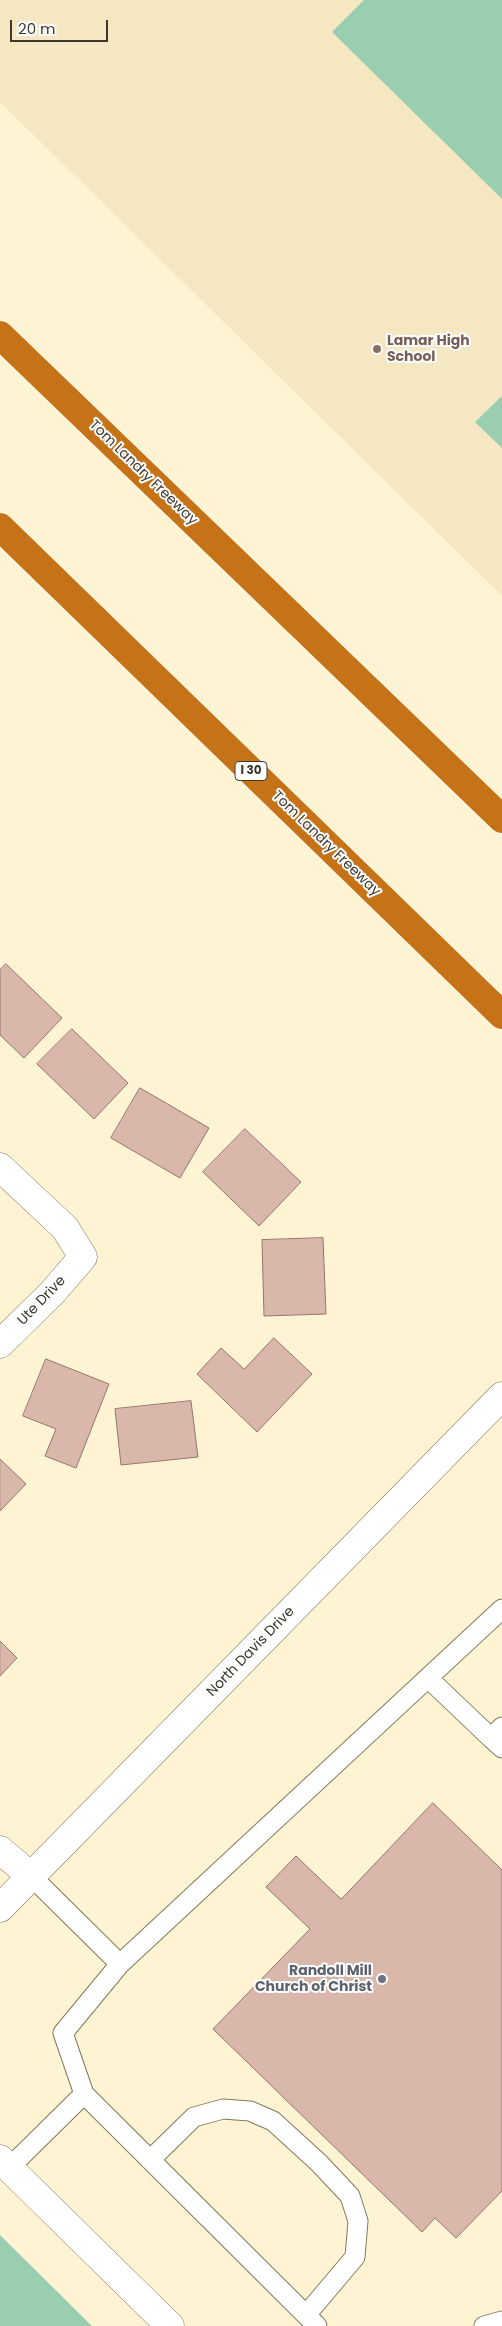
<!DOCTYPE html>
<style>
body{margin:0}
#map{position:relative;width:502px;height:2326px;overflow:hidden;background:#fef4d4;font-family:Poppins,sans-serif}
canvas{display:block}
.scale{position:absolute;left:10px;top:20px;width:98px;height:22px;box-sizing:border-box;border:2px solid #3c382c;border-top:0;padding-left:6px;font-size:15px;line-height:18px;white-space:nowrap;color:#3c382c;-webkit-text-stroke:4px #fff;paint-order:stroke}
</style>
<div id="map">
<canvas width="502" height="2326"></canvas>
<div class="scale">20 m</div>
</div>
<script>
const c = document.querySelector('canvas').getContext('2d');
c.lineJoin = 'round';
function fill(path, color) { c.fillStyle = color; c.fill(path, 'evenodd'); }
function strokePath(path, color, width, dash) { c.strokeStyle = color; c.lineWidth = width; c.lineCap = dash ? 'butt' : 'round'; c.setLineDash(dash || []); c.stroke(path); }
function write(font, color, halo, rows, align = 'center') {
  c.font = font + ' Poppins,sans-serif'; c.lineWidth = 4; c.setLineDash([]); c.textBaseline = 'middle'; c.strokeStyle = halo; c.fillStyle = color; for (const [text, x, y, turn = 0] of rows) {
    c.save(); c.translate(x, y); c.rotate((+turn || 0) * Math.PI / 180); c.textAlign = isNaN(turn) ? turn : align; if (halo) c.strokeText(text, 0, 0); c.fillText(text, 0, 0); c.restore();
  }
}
fill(new Path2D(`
 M0,0H502V596L0,102Z`), '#f4e7c1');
fill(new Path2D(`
 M364,0H502V199L332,32Z
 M502,396V448L475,422Z
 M0,2235L92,2326H0Z`), '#9aceb0');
const building = new Path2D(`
 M6,964L62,1018L24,1058L0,1035V970Z
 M72,1029L128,1083L94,1119L37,1064Z
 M140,1088L209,1128L180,1178L111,1138Z
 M245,1129L301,1182L259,1226L203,1172Z
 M323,1238L326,1314L264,1316L262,1240Z
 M274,1338L312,1374L257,1432L197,1374L221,1348L244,1369Z
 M46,1359L109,1384L76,1468L45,1456L56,1429L23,1416Z
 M191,1401L198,1457L121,1465L115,1409Z
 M0,1459L26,1484L0,1511Z
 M0,1641L17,1658L0,1676Z
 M433,1803L502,1870V2191L456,2238L435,2218L422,2232L213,2029L310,1929L266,1887L296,1856L341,1899Z`);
fill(building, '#d9b7ab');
strokePath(building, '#95756b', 1);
const service = new Path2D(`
 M428,1678L491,1738
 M502,1727L491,1738L502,1748
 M31,1876L120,1964L502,1609
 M84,2094L317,2326
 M150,2160L194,2117L223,2109L250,2111L273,2121L319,2163L350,2196L358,2221L355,2257L306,2315
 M9,2168L84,2094L63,2033L120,1964
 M484,2326L502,2321`);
const minor = new Path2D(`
 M0,1167L65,1228L83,1257L52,1293L0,1344
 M0,1850L31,1876`);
const tertiary = new Path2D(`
 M0,1908L502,1396
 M0,2159L170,2326`);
const motorway = new Path2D(`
 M0,335L502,819
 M0,527L502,1015`);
strokePath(service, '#82795c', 21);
strokePath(minor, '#82795c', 29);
strokePath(tertiary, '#82795c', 29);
strokePath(motorway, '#fff', 29);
strokePath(service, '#fff', 19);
strokePath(minor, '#fff', 28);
strokePath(tertiary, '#fff', 28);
strokePath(motorway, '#c67317', 28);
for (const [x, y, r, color] of [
 [377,349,5,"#8d6e63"],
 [382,1979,5,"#6b7280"]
]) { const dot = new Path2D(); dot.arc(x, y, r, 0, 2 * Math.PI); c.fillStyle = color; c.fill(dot); strokePath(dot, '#fff', 2); }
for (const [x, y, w] of [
 [251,771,32]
]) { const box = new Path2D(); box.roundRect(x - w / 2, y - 9.5, w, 19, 4); c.fillStyle = '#fff'; c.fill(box); strokePath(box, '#3c382c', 1); }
write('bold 12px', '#3c382c', null, [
 ["I 30",251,771]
]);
write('bold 14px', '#785e54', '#fff', [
 ["Lamar High",387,341],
 ["School",387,357]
], 'left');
write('14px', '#3c382c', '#fff', [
 ["Tom Landry Freeway",143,473,44],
 ["Tom Landry Freeway",326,844,44],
 ["Ute Drive",42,1301,-46],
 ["North Davis Drive",251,1652,-46]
]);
write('bold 14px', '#5b616d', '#fff', [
 ["Randoll Mill",372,1971],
 ["Church of Christ",372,1987]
], 'right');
</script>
